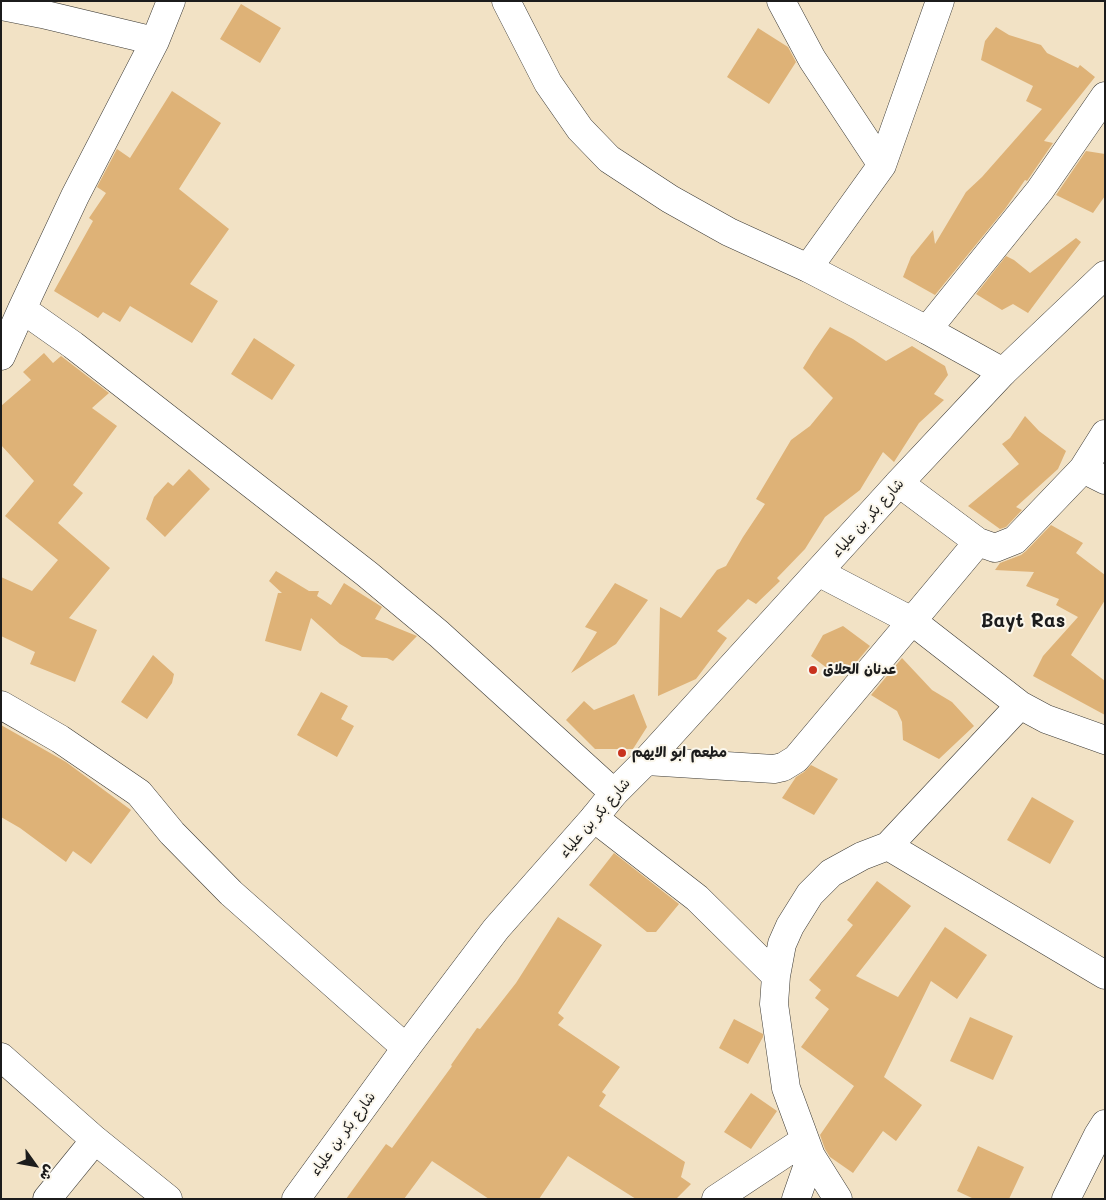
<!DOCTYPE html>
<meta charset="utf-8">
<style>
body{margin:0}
#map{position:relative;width:1106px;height:1200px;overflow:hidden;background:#f2e2c5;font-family:Mali,"Playpen Sans Arabic",sans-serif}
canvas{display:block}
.frame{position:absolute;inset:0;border:2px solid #1c1c1c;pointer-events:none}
.north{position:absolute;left:10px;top:1140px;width:50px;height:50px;-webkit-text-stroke:4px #fbf7ec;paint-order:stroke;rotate:122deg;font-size:14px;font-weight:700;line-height:20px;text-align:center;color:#1c1c1c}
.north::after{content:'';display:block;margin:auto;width:18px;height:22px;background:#1c1c1c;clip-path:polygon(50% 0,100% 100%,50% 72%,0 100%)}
</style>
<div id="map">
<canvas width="1106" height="1200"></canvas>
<div class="frame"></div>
<div class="north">ش</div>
</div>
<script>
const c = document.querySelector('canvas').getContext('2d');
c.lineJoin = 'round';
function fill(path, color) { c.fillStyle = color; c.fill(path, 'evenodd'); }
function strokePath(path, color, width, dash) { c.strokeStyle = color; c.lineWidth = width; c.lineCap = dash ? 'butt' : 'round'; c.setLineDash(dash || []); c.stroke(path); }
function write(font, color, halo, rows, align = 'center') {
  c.font = font + ' Mali,"Playpen Sans Arabic",sans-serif'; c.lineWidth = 4; c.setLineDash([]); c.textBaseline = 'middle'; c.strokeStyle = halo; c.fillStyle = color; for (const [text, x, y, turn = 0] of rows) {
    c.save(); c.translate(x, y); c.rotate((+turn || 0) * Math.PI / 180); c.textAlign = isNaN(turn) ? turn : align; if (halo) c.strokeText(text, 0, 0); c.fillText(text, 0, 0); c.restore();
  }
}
fill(new Path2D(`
 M241,4L281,28L260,63L220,39Z
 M996,27L1009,35L1041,45L1047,53L1078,68L1080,65L1095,77L1044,141L1053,143L1027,181L1025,180L1005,209L935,295L903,277L911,257L933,230L935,244L966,192L982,177L1042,109L1026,101L1033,86L981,60L985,41Z
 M758,28L788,47L796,62L769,104L727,77Z
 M172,91L221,123L179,189L229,229L190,284L218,301L192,343L130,306L120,322L103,312L98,318L54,291L93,221L89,218L106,193L97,187L117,149L130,158Z
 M1086,151L1105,154V196L1093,213L1056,195Z
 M1076,238L1081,242L1028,313L1013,304L1002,310L976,294L1006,256L1014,260L1030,273Z
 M830,327L853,339L886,361L912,346L945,366L948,375L934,394L944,400L919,423L894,462L883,452L860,490L825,517L805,549L777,578L780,581L756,604L748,599L717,631L727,638L696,679L658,696L660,607L681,618L717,570L726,566L743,537L765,504L756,499L791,440L810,426L833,398L803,368L814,350Z
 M254,338L295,365L272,400L231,374Z
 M44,353L53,363L61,356L109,393L92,408L117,426L73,485L83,493L58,523L110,568L69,618L97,630L75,682L30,664L35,652L1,636V577L32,591L58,560L5,516L34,481L1,445V406L31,380L23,372Z
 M1025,416L1039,431L1066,451L1058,469L1016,507L1022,510L1006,527L1000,529L968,506L1019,464L1002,444L1010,438Z
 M189,469L210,489L165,537L146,519L154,497L168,482L173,486Z
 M1051,525L1083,543L1076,553L1105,575V600L1071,655L1105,681V715L1033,676L1043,656L1078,617L1056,605L1059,599L1026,586L1034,572L995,570L1000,563L1021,555L1026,551Z
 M276,571L309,591H319L317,596L331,605L344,583L382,607L375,619L417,636L393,661L387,658L362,657L340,644L311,618L301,651L265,641L278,593H282L269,581Z
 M615,583L648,600L616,644L571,673L597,632L585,627Z
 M843,626L870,646L853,666L827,668L811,656L823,635Z
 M153,655L174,674L172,683L147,719L121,702Z
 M902,658L932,690L952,702L974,726L939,759L903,740L902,722L897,711L871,695Z
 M321,692L348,706L341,719L354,726L337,757L297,735Z
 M634,694L647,727L633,749H595L566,720L584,701L594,710Z
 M1,725L66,762L131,810L91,864L73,851L66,862L20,828L1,817Z
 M811,765L838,779L814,815L782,798L796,777L804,772Z
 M1032,797L1074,821L1050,864L1007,840Z
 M614,853L679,904L656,932H647L589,885Z
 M877,881L911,906L856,976L898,997L945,927L987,955L957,999L931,981L884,1077L922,1105L896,1141L883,1131L853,1173L830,1157L825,1149L820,1135L854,1086L801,1047L829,1009L815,998L821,990L809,980L853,925L847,920Z
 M558,917L602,945L558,1013L564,1018L558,1025L620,1067L602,1092L606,1095L599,1106L685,1162L681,1177L691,1184L676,1199H636L568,1156L539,1199H489L432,1161L404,1199H346L386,1144L392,1148L452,1066L451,1065L477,1028L480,1029L516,983Z
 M970,1017L1013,1036L993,1080L950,1061Z
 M734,1019L763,1034V1037L748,1064L719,1048Z
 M751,1093L777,1111L751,1149L724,1132Z
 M978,1146L1024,1167L1009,1199H974L957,1191Z`), '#deb277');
const minor = new Path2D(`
 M781,1L812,59L882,165
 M1,6L42,14L155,41
 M808,268L882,165L940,1
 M22,309L73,345L367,574L439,634L614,793
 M927,330L1040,190L1105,96
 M1,356L22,309L75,196L155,41L171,1
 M1003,372L1105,275
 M1083,469L1105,480
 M978,542L995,548L1015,540L1083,469L1105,434
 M818,572L912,621L1020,705L1046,719L1105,740
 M1,705L60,739L139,793L172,833L231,893L406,1048
 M646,761L774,769L783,767L796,759L912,621L978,542L899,483
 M594,818L697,898L776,976
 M888,846L1105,975
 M1,1057L95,1140L168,1199
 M811,1156L838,1199
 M47,1199L95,1140
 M716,1199L805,1140
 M796,1199L811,1156L786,1088L774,1004L776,976L782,944L790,926L810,894L831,873L862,856L888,846L1020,705
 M1066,1199L1098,1135L1105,1124`);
const tertiary = new Path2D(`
 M296,1199L406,1048L496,929L594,818L614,793L646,761L899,483L1003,372L927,330L808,268L729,232L670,199L609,159L580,129L548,83L506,1`);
strokePath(minor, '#3c3a35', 29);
strokePath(tertiary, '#3c3a35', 29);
strokePath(minor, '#fff', 28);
strokePath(tertiary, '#fff', 28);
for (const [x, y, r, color] of [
 [813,670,5,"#c8321e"],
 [622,753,5,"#c8321e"]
]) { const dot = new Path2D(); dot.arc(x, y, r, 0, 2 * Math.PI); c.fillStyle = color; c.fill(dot); strokePath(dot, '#fbf7ec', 2); }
write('14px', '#1c1c1c', '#fbf7ec', [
 ["شارع بكر بن علياء",868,518,-48],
 ["شارع بكر بن علياء",595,818,-49],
 ["شارع بكر بن علياء",343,1134,-54]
]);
write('bold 14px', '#1c1c1c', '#fbf7ec', [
 ["عدنان الحلاق",823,670],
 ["مطعم ابو الايهم",632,753]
], 'left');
write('bold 19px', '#1c1c1c', '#fbf7ec', [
 ["Bayt Ras",1023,621]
]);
</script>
